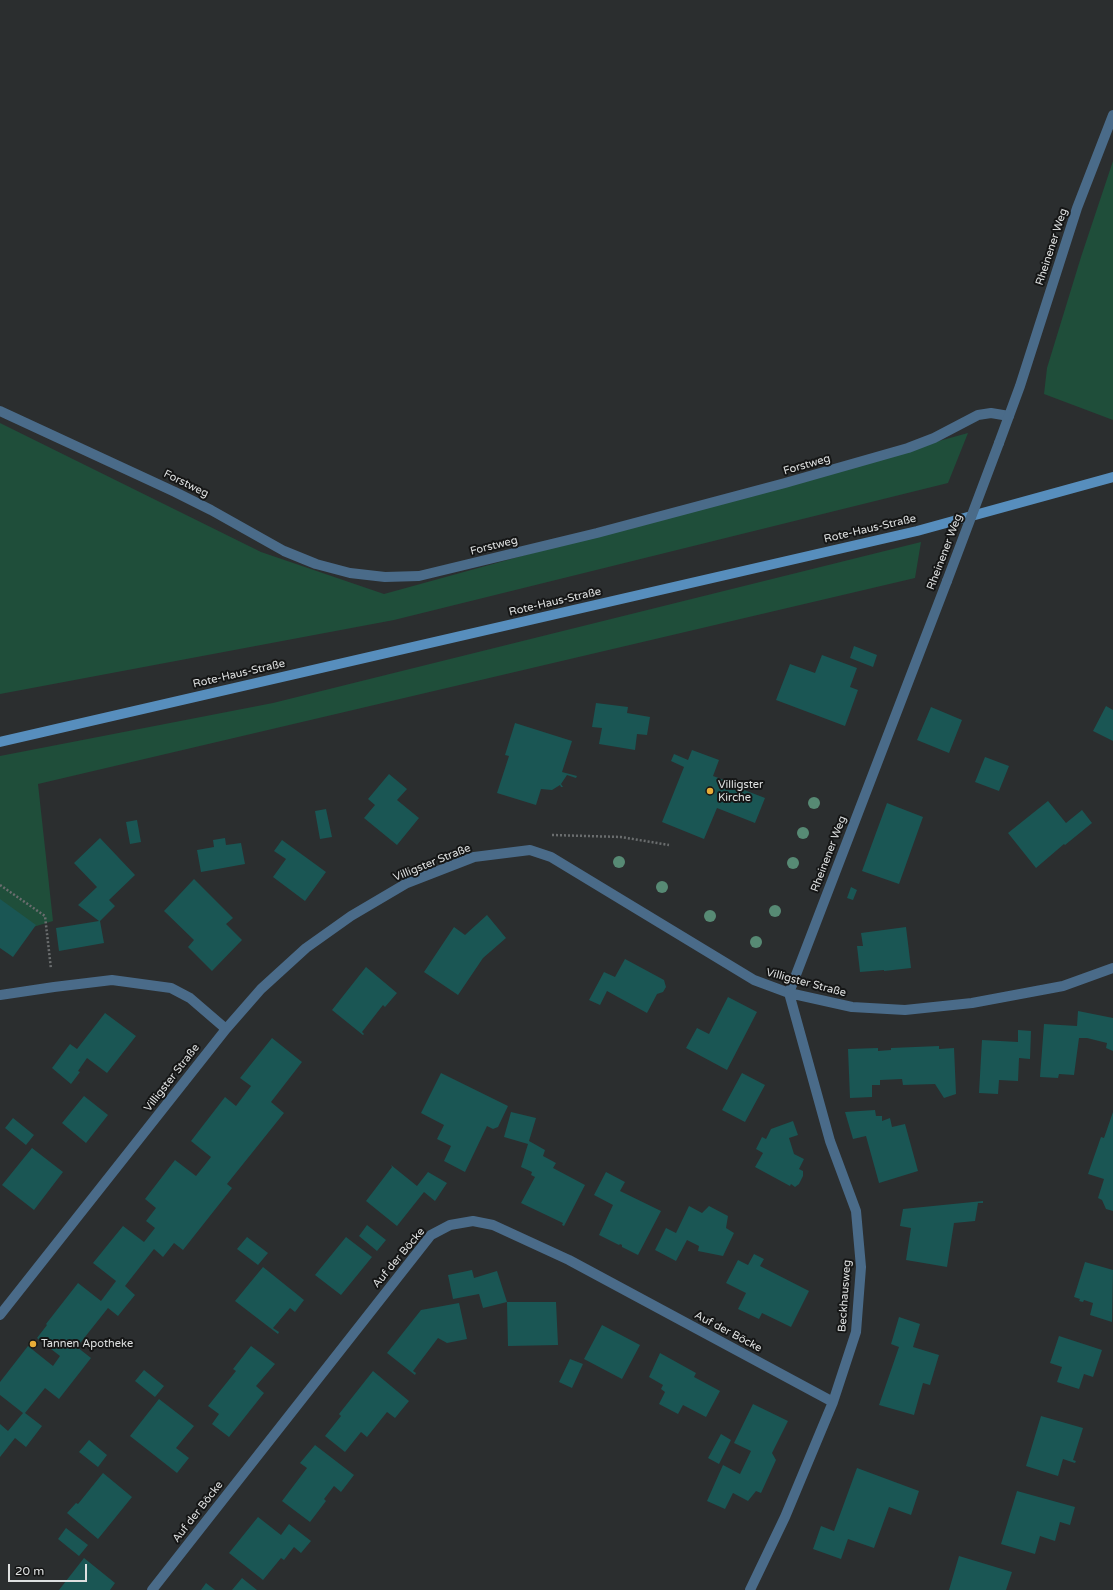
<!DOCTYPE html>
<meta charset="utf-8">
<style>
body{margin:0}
#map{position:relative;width:1113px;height:1590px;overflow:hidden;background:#2b2e2f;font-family:"Varela Round",sans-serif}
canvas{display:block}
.scale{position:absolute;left:8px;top:1564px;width:79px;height:18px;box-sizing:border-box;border:2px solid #dee0e0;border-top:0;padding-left:5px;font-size:12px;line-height:14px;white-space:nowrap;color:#dee0e0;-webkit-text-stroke:3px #151616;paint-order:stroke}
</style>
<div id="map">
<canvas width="1113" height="1590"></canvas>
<div class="scale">20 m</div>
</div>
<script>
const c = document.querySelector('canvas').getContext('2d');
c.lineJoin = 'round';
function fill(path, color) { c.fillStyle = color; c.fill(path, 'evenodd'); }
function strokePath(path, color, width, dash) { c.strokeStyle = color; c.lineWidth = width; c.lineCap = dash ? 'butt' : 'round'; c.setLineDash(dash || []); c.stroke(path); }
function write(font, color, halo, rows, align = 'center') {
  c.font = font + ' "Varela Round",sans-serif'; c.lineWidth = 4; c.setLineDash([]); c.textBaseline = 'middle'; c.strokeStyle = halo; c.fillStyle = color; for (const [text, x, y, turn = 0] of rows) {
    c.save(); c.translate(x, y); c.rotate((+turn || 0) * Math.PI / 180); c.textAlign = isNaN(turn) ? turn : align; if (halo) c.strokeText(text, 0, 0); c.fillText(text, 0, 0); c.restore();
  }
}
fill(new Path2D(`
 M1113,161V420L1044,394L1047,368L1081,257Z
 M0,423L261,552L384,594L968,433L948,483L394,620L0,694Z
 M921,542L915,578L38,784L53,921L0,937V756L273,703Z`), '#1f4e3a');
fill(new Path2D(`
 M854,646L877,655L873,667L850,658Z
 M822,655L857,668L850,687L858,690L845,726L776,700L790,664L815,673Z
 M596,703L628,707L627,713L650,717L647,735L637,734L635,750L599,744L602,728L592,727Z
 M1106,706L1113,710V741L1093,731Z
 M931,707L962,720L949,753L917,740Z
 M515,723L572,741L562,772L577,776L576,778L567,775L561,784L563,787H561L560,785L552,790L541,789L536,805L497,793L509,756L505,755Z
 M692,750L719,760L713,776L727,781L726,783L765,798L755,823L717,808L704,839L662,822L684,767L671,761L674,754L688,760Z
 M985,757L1009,766L999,791L975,782Z
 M389,774L407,789L397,800L419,818L397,845L364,818L375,805L368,799Z
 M1048,801L1066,823L1082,810L1092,823L1065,845L1064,844L1036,868L1008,833Z
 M887,803L923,817L899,884L862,871Z
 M326,809L332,837L320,839L315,811Z
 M137,820L141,842L130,844L126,822Z
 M100,838L135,875L109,900L115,906L100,921L104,943L59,951L56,928L99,921L78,905L97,887L74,863Z
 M225,838L226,845L241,843L245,864L201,872L197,850L214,847L213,840Z
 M282,840L326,872L305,901L273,877L286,859L274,851Z
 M194,879L233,918L226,924L242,940L212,971L188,947L194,940L164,911Z
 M851,887L857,890L853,900L847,898Z
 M0,899L36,925L13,957L0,948Z
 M487,915L506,938L483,958L458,995L424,972L454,927L465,935Z
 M906,927L911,968L884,971V970L860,972L857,946H863L861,933Z
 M625,959L664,980L666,987L663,992L657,994L647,1013L607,991L600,1005L589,1000L604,972L615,977Z
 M366,967L397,993L385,1007L383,1005L362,1032L364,1034L363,1035L332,1010Z
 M728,997L757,1012L727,1070L686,1048L697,1028L709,1034Z
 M1078,1011L1113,1018V1051L1106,1048L1107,1043L1087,1038H1079L1074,1075L1059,1074L1058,1078L1040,1077L1044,1024L1077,1026Z
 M105,1013L136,1036L107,1073L87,1058L78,1071L80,1072L71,1084L52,1068L70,1044L77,1049Z
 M1018,1030L1031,1031L1030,1059L1019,1058L1018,1081L999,1080L998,1094L979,1093L982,1040L1018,1042Z
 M272,1038L302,1062L271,1102L284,1113L227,1184L232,1188L183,1250L174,1243L163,1257L154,1249L125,1286L135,1295L126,1306L118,1316L108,1308L77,1347L91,1358L59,1399L45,1388L25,1413L42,1426L26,1447L15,1438L0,1457V1424L8,1431L23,1413L0,1395V1382L28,1346L53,1366L60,1356L37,1338L47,1325L46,1324L78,1283L101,1301L116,1281L93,1263L123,1226L144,1242L155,1228L146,1221L156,1208L145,1199L175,1160L196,1176L204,1166L211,1157L191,1141L225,1097L236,1106L251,1086L240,1078Z
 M939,1046V1049L954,1048L956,1094L944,1098L935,1084L903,1085L902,1079L880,1080V1085H872V1097L850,1098L848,1049L878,1048V1051L891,1050V1048Z
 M441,1073L508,1106L498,1127L493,1129L487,1126L465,1172L444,1161L451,1146L437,1139L444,1125L421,1113Z
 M742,1073L765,1085L745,1122L722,1110Z
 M84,1096L108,1115L86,1143L62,1123Z
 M875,1110L876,1116H882V1121L890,1118L892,1127L905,1124L918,1171L879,1183L866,1136L853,1139L845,1112Z
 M511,1112L536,1118L529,1141L545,1150L543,1156L556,1163L553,1168L585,1185L564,1226L562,1225L563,1223L521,1203L535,1177L531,1175L532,1172L521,1167L528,1144L504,1137Z
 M1113,1112V1211L1106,1209L1102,1200L1098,1198L1104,1179L1088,1174L1101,1137L1104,1138Z
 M13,1118L34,1135L26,1145L5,1128Z
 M793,1121L798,1135L789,1138L794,1154L804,1159L799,1169L803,1171V1176L799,1184L795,1187L791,1184L790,1186L755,1167L763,1153L756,1149L762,1137L766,1139L771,1129Z
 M32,1148L63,1172L34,1210L2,1185Z
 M391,1165L417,1186L428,1172L447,1183L435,1201L424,1192L397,1226L366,1201L392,1167Z
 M606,1172L625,1182L620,1191L661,1211L638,1255L622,1247V1245L620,1244L619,1245L599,1235L613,1205L594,1195Z
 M983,1201V1203H978L975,1221L954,1223L947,1267L906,1260L911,1228L900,1226L903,1209Z
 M689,1206L702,1213L709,1206L728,1216L726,1228L734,1233L723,1256L698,1251L699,1246L687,1240L676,1261L655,1250L666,1228L676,1233Z
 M367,1225L386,1240L377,1251L359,1236Z
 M247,1237L268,1253L258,1265L237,1249Z
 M346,1237L372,1257L341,1295L315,1275Z
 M754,1254L764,1259L760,1266L809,1291L791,1327L762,1313L759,1319L738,1309L746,1293L726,1283L738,1260L748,1265Z
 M1085,1262L1113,1270L1112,1322L1090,1315L1093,1303L1084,1300L1083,1302L1079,1301L1080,1299L1074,1297Z
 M263,1267L304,1300L295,1312L290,1308L273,1328L279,1332L278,1334L235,1301Z
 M472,1270L474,1278L497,1271L507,1302H556L558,1345L508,1346L507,1302L483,1308L479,1294L453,1299L448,1275Z
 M459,1303L467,1339L447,1343L438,1338L413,1371L416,1373L415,1375L387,1353L421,1310Z
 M899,1317L920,1324L913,1347L939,1355L930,1385L923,1383L914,1415L879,1405L899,1347L891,1344Z
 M602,1325L640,1345L622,1379L584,1359Z
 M1059,1336L1102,1350L1093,1377L1084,1374L1079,1389L1057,1382L1062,1367L1050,1363Z
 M251,1346L275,1364L256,1386L264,1393L229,1437L212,1424L219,1414L208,1406L236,1371L233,1369Z
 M660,1353L696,1373L694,1377L720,1391L706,1417L683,1405L678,1414L659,1404L665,1392L661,1389L663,1385L649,1377Z
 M570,1359L583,1364L572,1388L559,1382Z
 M144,1370L164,1386L155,1397L135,1381Z
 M373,1371L409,1401L395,1418L387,1412L367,1437L361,1432L345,1452L325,1436L341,1416L339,1414Z
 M159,1399L194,1426L176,1448L189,1458L177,1473L130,1436Z
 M753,1404L788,1421L772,1453L776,1460L761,1493L756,1491L748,1501L733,1493L725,1509L707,1501L723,1465L740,1474L751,1451L734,1443Z
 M1041,1416L1083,1428L1073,1460L1076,1461L1075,1463L1063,1459L1058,1476L1026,1466Z
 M721,1434L731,1440L719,1464L708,1458Z
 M89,1440L107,1455L98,1467L79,1452Z
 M315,1445L354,1475L341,1492L334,1486L324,1499L326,1501L310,1522L282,1501L307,1468L300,1463Z
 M857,1468L919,1491L911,1515L889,1507L874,1548L848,1539L841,1559L813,1549L821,1526L834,1531Z
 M103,1473L132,1497L98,1539L67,1513L76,1503L78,1504Z
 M1017,1491L1075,1507L1070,1525L1060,1522L1055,1541L1040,1536L1035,1554L1001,1544Z
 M258,1517L281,1535L289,1524L311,1541L301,1553L294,1547L284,1560L281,1558L263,1580L229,1553Z
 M66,1528L88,1545L79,1556L58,1539Z
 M959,1556L1012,1572L1006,1590H949Z
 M84,1558L115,1583L110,1590H59Z
 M242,1578L257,1590H232Z
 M206,1583L215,1590H201Z`), '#1a5654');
strokePath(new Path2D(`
 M552,835L621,837L669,845
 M0,885L45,916L51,969`), '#6a6d6e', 2.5, [2, 2]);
strokePath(new Path2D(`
 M0,411L175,492L211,510L284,551L316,564L350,573L385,577L419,576L597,533L785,483L908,448L934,438L978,415L991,413L1009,416`), '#4a6b89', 10);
strokePath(new Path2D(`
 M999,443L1020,386L1077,208L1113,115
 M789,993L947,581
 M0,995L54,987L112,980L171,988L190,998L226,1029
 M0,1315L226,1029L261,989L306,948L351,916L407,883L474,857L530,850L551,857L754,980L789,993L852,1007L905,1010L972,1003L1063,986L1113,968
 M152,1590L431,1235L450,1225L473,1221L493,1225L569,1260L833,1402
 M750,1590L785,1517L833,1402L856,1332L861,1267L856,1211L830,1141L789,993`), '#4a6b89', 10);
strokePath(new Path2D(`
 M0,742L917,531L1113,477`), '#578ebd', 10);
strokePath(new Path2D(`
 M947,581L999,443`), '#4a6b89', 10);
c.fillStyle = '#578a74';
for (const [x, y] of [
 [814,803],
 [803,833],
 [619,862],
 [793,863],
 [662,887],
 [775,911],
 [710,916],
 [756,942]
]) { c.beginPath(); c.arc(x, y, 6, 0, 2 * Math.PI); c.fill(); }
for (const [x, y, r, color] of [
 [710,791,4,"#e7ac37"],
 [33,1344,4,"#e7ac37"]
]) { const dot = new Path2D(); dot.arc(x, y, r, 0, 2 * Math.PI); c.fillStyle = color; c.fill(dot); strokePath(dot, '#151616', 1.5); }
write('11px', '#dee0e0', '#151616', [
 ["Rheinener Weg",1052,247,-72],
 ["Forstweg",807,465,-16],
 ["Forstweg",186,484,26],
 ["Rote-Haus-Straße",870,529,-13],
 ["Forstweg",494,546,-14],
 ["Rheinener Weg",945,552,-69],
 ["Rote-Haus-Straße",555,602,-13],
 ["Rote-Haus-Straße",239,674,-13],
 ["Rheinener Weg",829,854,-69],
 ["Villigster Straße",432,863,-22],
 ["Villigster Straße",806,983,15],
 ["Villigster Straße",172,1078,-52],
 ["Auf der Böcke",399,1258,-50],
 ["Beckhausweg",845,1296,-86],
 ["Auf der Böcke",728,1332,28],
 ["Auf der Böcke",198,1512,-52]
]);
write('11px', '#dee0e0', '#151616', [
 ["Villigster",718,785],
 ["Kirche",718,798],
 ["Tannen Apotheke",41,1344]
], 'left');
</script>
